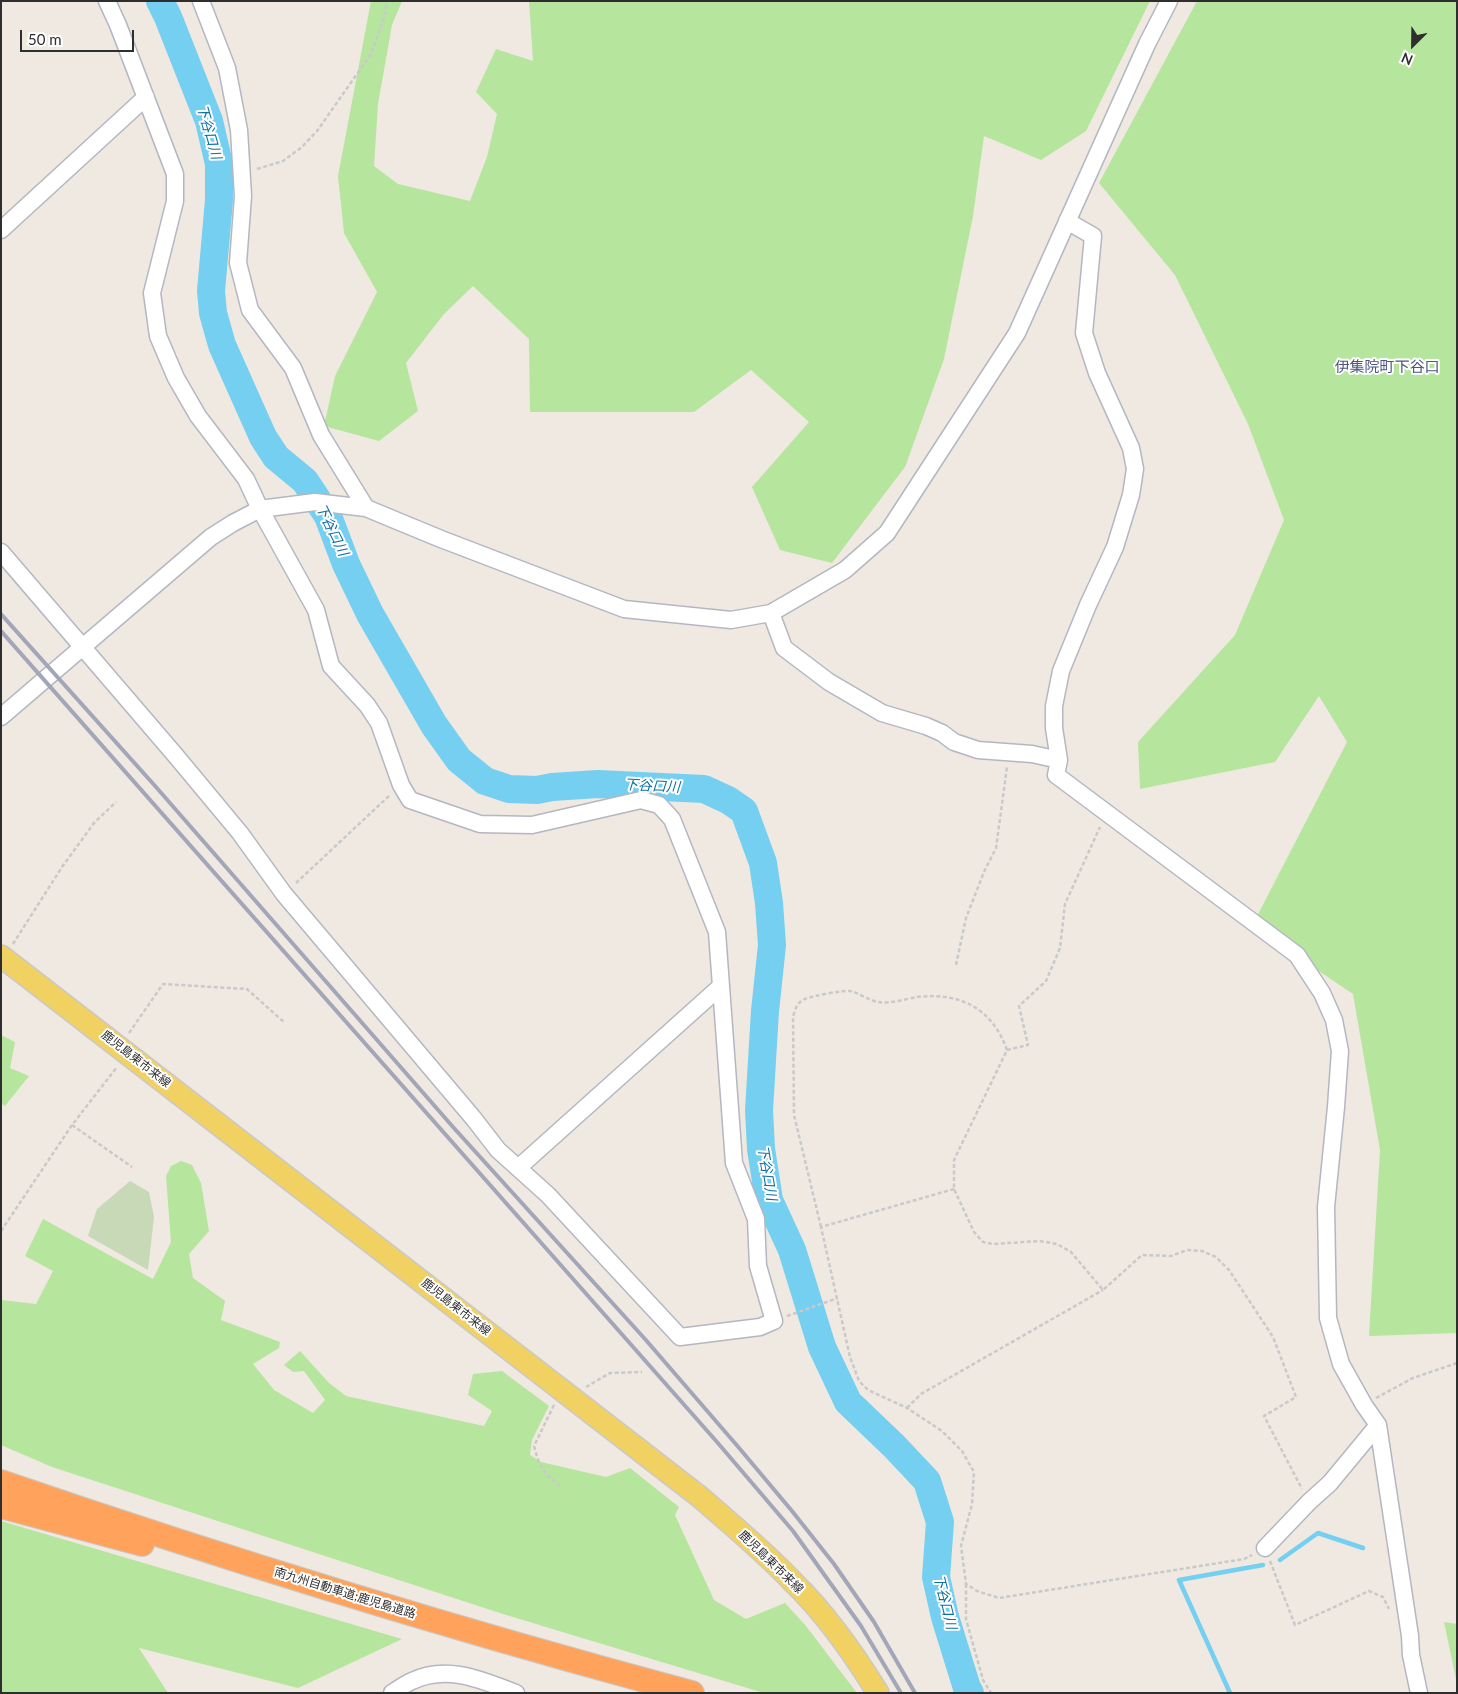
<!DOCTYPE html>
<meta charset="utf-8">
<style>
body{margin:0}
#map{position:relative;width:1458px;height:1694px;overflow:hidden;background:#efe9e1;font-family:Lato,sans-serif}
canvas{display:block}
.frame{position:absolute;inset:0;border:2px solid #2e2e2e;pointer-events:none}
.north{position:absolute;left:1388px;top:20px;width:50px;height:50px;-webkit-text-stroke:4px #fff;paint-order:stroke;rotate:203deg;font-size:14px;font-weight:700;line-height:20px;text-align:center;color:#2e2e2e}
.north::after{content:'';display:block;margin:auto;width:18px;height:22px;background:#2e2e2e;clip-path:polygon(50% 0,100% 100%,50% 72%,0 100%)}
.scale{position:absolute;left:20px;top:30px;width:114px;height:22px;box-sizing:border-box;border:2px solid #2e2e2e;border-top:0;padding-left:6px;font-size:15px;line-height:18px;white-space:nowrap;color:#2e2e2e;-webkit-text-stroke:4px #fff;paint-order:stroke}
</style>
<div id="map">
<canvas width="1458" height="1694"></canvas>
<div class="frame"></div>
<div class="north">N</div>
<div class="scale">50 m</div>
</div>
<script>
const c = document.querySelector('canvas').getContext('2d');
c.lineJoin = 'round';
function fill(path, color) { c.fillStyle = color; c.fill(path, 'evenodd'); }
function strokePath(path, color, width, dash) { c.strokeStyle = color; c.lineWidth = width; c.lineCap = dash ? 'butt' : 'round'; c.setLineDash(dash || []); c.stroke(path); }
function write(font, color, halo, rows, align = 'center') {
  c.font = font + ' Lato,"Noto Sans JP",sans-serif'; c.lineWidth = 4; c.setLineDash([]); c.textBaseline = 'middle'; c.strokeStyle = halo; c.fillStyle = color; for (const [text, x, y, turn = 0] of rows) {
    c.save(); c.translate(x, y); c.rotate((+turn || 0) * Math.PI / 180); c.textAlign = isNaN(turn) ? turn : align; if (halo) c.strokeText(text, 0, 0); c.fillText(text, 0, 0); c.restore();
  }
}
fill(new Path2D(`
 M371,1H402L392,25L378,104L374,166L398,184L470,201L487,157L497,114L476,92L496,49L533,61L529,1H1150L1086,131L1041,160L984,136L973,216L944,359L905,467L832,563L780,550L752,487L809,422L751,370L694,412H530L529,339L473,286L444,314L406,363L418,411L379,441L324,426L335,376L377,292L344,233L338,176Z
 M1197,1H1457V1333L1369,1336L1380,1150L1353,994L1252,926L1347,742L1319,696L1275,762L1140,789L1138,742L1235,635L1284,520L1248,424L1175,275L1099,183Z
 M1,1035L15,1042L10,1068L29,1076L5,1106L1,1103Z
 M181,1161L192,1165L201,1183L209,1231L189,1254L193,1278L225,1301L221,1320L280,1342L279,1348L253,1364L274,1390L313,1413L325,1400L304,1371L293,1372L284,1365L300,1351L329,1383L346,1396L484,1426L492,1411L468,1395L473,1374L502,1371L549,1406L532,1440L530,1455L541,1462L606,1477L630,1468L679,1507L675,1515L714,1600L746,1619L785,1603L806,1626L857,1693H764L503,1614L52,1467L1,1445V1300L36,1304L53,1271L25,1256L43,1219L153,1279L171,1242L166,1176L171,1166Z
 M1,1521L402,1639L298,1688L139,1648L168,1693H1Z
 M1444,1622L1457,1624V1684Z`), '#b6e59e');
fill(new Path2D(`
 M130,1181L149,1192L154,1217L148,1270L88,1236L97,1209Z`), '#c8d9b8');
strokePath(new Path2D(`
 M1280,1560L1318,1533L1363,1548
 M1230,1693L1179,1580L1263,1565`), '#75cff0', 4.5);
strokePath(new Path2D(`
 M160,1L168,17L209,121L219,164V200L211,291L213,313L222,345L263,437L276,457L305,481L328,516L346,564L370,614L434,725L459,760L485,781L509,789L537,790L552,787L598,784L704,789L728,800L744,811L763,863L769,903L772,945L765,1011L759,1110L761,1149L769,1200L792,1250L822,1347L848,1402L894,1446L927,1481L940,1522L936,1577L945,1617L967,1688L970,1693`), '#75cff0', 28);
const minor = new Path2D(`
 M201,1L227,68L239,130L243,196L238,263L250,310L293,368L321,435L366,508L441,539L624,609L731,620L771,613L845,570L887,533L1017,333L1147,44L1169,1
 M1067,221L1093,236L1084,333L1097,373L1131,448L1135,469L1131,495L1115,547L1088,605L1061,671L1054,706V728L1059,760L1056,775L1297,955L1322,993L1334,1020L1340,1051L1336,1107L1326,1207L1328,1318L1341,1364L1364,1405L1378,1425L1410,1636L1411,1655L1419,1693
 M1,230L146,97
 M1,552L176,756L240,833L284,894L474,1119L498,1150L548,1195L680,1337L760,1327L774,1321L758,1266L756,1219L734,1163L717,932L672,819L659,805L641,800L532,825L480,824L410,800L401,785L379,723L367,705L331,666L316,610L260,509L246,479L198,416L176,378L158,336L152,293L175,201V174L118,25L107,1
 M771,613L784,648L829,682L882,713L926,726L942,733L954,742L978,750L1032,754L1059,760
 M1,717L211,537L233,523L260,509L315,502L366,508
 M518,1168L721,986
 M1265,1548L1309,1502L1330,1483L1378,1425
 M392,1693C398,1689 405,1684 412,1681C447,1664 482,1680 516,1693`);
const major = new Path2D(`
 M1,956L700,1497C732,1525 765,1552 794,1583C827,1615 854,1654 878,1693`);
const highway = new Path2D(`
 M1,1482C229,1560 460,1631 692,1693
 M1,1506L142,1544`);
strokePath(minor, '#b4b7c1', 19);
strokePath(major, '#c9c9c9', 24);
strokePath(highway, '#c9c9c9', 26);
strokePath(new Path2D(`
 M257,169L283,161L302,147L317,131L371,54L384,18L387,1
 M296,883L390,795
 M13,944L62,867L94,823L116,802
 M956,965L966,918L984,872L996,848L1007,767
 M129,1033L163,984L247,989L285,1023
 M1007,1050L1028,1045L1019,1006L1046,981L1060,948L1065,904L1100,827
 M72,1125L132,1167
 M954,1189L821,1227L850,1357L859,1381L868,1390L907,1408L942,1431L962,1451L974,1472L972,1504L961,1546L966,1584L977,1591L999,1598L1244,1559L1252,1555
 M821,1227L794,1115L793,1017C795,1010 797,1002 805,999C812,996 843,990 850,991C860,993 869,1001 879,1002C889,1004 906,999 917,997C960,992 992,1008 1007,1050L954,1160V1189L974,1232L983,1242L993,1244L1040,1241L1057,1244L1071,1252L1103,1290L1142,1255L1171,1256L1187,1250L1202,1251L1216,1257L1229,1270L1273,1337L1296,1397L1264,1416L1302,1489
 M1,1231L72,1125L117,1067
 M787,1316L838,1298
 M586,1387L610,1373L642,1372
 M1376,1398L1413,1378L1457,1363
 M554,1405L534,1446C540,1469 543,1473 563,1488
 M907,1408L921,1394L1103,1290
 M1270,1561L1295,1625L1369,1591L1383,1597L1389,1609
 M966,1584V1619L983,1680L991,1693`), '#c9c9c9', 2.5, [4, 2.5]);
strokePath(minor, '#fff', 16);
strokePath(major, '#f2d163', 21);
strokePath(highway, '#ffa35c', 24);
strokePath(new Path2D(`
 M1,614L156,787L453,1127L645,1339L740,1449L792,1511L834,1564L874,1622L915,1693
 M1,631L717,1442L793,1531L861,1626L901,1693`), '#a3a6b8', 4);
write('12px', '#2e2e2e', '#fff', [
 ["鹿児島東市来線",136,1059,38],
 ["鹿児島東市来線",456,1307,38],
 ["鹿児島東市来線",771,1562,44],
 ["南九州自動車道;鹿児島道路",345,1593,17]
]);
write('italic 14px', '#0d6fa3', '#fff', [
 ["下谷口川",209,132,74],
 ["下谷口川",332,530,64],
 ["下谷口川",652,786,3],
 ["下谷口川",767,1173,80],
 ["下谷口川",945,1602,76]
]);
write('15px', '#4d5680', '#fff', [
 ["伊集院町下谷口",1387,367]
]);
</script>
